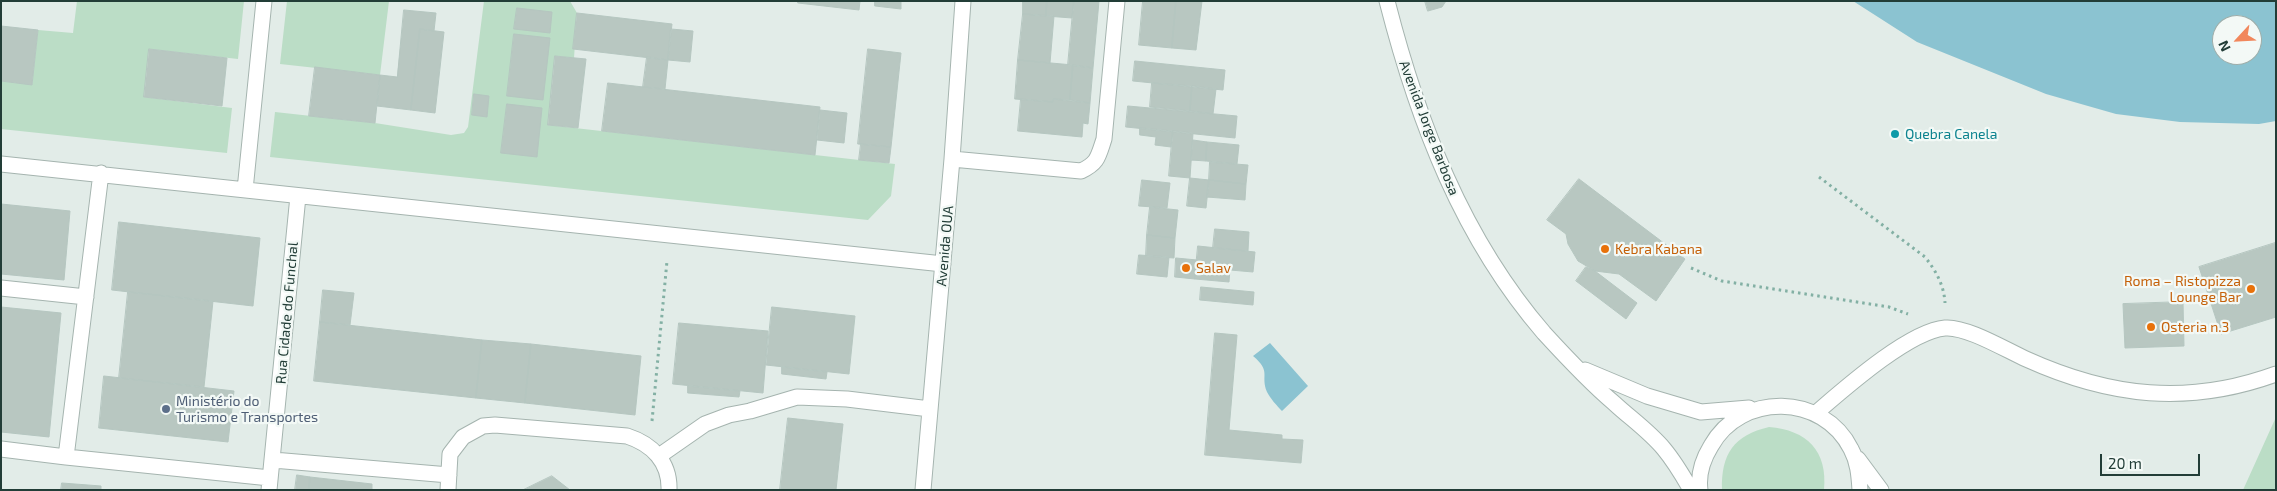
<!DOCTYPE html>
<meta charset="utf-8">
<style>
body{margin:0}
#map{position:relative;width:2277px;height:491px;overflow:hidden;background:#e2ece8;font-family:"Exo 2",sans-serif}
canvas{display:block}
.frame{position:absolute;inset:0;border:2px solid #223d37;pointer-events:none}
.north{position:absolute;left:2212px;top:15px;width:50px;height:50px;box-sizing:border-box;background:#f3f9f6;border:1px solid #9faeaa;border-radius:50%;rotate:245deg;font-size:14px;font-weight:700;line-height:20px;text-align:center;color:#223d37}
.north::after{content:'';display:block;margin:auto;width:18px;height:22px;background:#f1875c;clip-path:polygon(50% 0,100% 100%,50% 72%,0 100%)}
.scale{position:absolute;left:2100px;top:454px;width:100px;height:22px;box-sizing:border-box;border:2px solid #223d37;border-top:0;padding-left:6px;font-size:15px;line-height:18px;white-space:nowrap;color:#223d37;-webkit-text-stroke:4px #f3f9f6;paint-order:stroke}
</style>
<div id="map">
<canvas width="2277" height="491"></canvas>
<div class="frame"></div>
<div class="north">N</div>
<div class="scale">20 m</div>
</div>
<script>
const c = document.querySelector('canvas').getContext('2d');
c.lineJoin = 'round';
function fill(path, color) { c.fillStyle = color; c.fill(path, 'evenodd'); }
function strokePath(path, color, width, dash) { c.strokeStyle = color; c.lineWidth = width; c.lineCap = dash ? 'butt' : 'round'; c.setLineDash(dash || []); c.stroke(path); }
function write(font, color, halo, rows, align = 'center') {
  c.font = font + ' "Exo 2",sans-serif'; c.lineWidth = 4.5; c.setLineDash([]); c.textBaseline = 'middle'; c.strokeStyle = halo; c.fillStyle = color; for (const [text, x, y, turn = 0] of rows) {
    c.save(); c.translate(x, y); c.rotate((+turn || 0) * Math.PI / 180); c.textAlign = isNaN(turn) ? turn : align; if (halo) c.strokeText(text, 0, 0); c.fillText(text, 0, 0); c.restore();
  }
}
fill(new Path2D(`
 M77,1H244L238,59L149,49L144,97L232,108L227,153L1,129V81L32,84L38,30L73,33Z
 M287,1H389L380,75L280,64Z
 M484,1H570L577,13L574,58L555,56L548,125L895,164L891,196L868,220L270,157L275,112L375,123L451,135L464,133L468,127Z
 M2276,417V490H2243Z
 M1769,427C1807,430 1828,451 1824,490H1722C1721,454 1734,435 1769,427Z`), '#bbddc6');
fill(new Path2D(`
 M1853,1H2276V121L2259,124L2180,122L2116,114L2046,94L1917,42ZM2222,25H2252V55H2222Z
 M1270,343L1308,386L1282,411C1277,406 1270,398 1267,392C1260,375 1272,372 1253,356Z`), '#8bc3d1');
const building = new Path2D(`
 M798,1H860L859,10L798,3Z
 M875,1H901V9L875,6Z
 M1023,1H1047L1046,16L1023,14Z
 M1047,1H1074L1072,18L1046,16Z
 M1074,1H1099L1093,68L1068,65Z
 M1143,1H1176L1172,48L1139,45Z
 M1176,1H1202L1196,50L1172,48Z
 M1425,1H1446L1442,7L1428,11Z
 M517,8L552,12L550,33L514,29Z
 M404,10L436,13L434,31L420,29L411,110L377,106L380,75L397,77Z
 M577,13L672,24L668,60L573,49Z
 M1023,14L1054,16L1050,63L1018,60Z
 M1,26L38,30L32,85L1,81Z
 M420,29L444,32L435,113L411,110Z
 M671,29L693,31L690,62L668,60Z
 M514,34L550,38L543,100L507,96Z
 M149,49L227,58L222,106L144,97Z
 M868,49L901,53L891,147L858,144Z
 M555,56L586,59L578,128L548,125Z
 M647,57L668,60L665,89L643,87Z
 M1018,60L1073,65L1070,100L1053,99V102L1015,99Z
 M1135,61L1225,70L1223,90L1133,81Z
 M1073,65L1093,68L1090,103L1070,100Z
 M315,67L380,75L375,123L309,116Z
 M608,83L820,107L815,155L602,131Z
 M1152,83L1192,86L1190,111L1150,107Z
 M1192,86L1216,89L1213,114L1190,111Z
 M474,94L489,96L487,117L472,115Z
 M1021,99L1053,102V99L1090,103L1088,124L1083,123L1082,137L1018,131Z
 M507,104L542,108L537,157L501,153Z
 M1128,106L1237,116L1235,138L1126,127Z
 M820,110L847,113L844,143L817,140Z
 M1140,128L1173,131L1171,147L1155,145L1156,137L1140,135Z
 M1173,131L1193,133L1190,178L1169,176Z
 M1193,140L1207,142L1206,161L1191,160Z
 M1207,142L1239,145L1237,164L1206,161Z
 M861,144L891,147L889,163L859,160Z
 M1210,162L1248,165L1246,184L1209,180Z
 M1190,178L1209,180L1206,208L1187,206Z
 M1579,179L1685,259L1656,301L1619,274L1595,271L1578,261L1568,244L1566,234L1547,220Z
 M1142,180L1170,183L1167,208L1139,206Z
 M1209,180L1246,184L1245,200L1207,197Z
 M1,204L70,211L64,280L1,274Z
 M1150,207L1178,210L1175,238L1147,235Z
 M119,222L260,238L253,306L112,290Z
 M1215,229L1249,232L1248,251L1213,248Z
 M1147,235L1175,238L1174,258L1146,256Z
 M2275,243L2276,317L2221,334L2199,267Z
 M1198,246L1255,252L1253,272L1196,267Z
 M1139,255L1169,257L1167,277L1137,274Z
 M1176,258L1197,260L1195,279L1175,277Z
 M1196,267L1230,269L1229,282L1195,279Z
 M1586,267L1595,271L1637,303L1626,319L1576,281Z
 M1201,287L1254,292L1253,305L1200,300Z
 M323,290L354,293L350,325L320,322Z
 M128,292L213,301L204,387L119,378Z
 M2183,302L2184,346L2125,348L2123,304Z
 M1,307L61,313L49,437L1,432Z
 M772,307L855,316L849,374L766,365Z
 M320,322L482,340L476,398L314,381Z
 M679,323L768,331L763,393L673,384Z
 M1215,333L1237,335L1229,430L1282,435V439L1303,440L1301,463L1205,455Z
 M482,340L531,344L525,403L476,398Z
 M531,344L641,356L635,415L525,403Z
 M782,367L827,372L826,379L782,374Z
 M104,376L234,391L228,442L99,428Z
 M688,386L740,391L739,397L688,393Z
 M788,418L843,424L836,490H780Z
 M297,475L310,477L309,490H295Z
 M552,476L570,490H523Z
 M310,477L372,484V490H309Z
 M62,483L101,486V490H61Z`);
fill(building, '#b8c7c1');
strokePath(building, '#b5c6c0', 1);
const minor = new Path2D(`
 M1387,1C1418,122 1462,238 1544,333C1566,357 1589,382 1614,403C1630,418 1649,431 1664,449C1674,461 1683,476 1691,490
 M952,159L1081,171C1098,163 1098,157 1104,139L1117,1
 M1,164L943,264
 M101,173L66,457L270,478
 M245,190L264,1
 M1,288L86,297
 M1585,370L1647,396L1701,412L1749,408
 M1816,413C1844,389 1909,331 1945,328C1966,326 2006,350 2026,359C2110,397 2188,406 2276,374
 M1,449L66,457
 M659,456L705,424L729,415L750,411L797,397L847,399L930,409
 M1858,459L1881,490
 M273,460L449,475
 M269,490L298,196
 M448,490L450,454L463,437L483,426L495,425L627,436C652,444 670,462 669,490
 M923,490L952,159L963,1
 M1700,490C1698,475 1703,459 1711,446C1741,392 1823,393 1851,449C1858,462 1859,475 1860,490`);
strokePath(minor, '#a5b4af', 17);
strokePath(new Path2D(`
 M1819,177L1925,257C1936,271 1944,285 1945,303
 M1691,268L1722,281L1889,307L1908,314
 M652,421L667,261`), '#83b0a4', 3, [2.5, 4]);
strokePath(minor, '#fff', 15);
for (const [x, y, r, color] of [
 [1895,134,5,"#0f9aa8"],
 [1605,249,5,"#e8710a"],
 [1186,268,5,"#e8710a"],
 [2251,289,5,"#e8710a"],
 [2151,327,5,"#e8710a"],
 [166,409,5,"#5c6f8a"]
]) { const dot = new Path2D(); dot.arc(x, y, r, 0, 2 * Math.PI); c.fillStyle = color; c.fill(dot); strokePath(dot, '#f3f9f6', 2); }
write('14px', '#223d37', '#f3f9f6', [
 ["Avenida Jorge Barbosa",1429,128,69],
 ["Avenida OUA",945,246,-85],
 ["Rua Cidade do Funchal",287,313,-85]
]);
write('14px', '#0d838f', '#f3f9f6', [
 ["Quebra Canela",1905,134]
], 'left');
write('14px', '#c56008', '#f3f9f6', [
 ["Kebra Kabana",1615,249],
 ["Salav",1196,268],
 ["Roma – Ristopizza",2241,281,"right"],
 ["Lounge Bar",2241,297,"right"],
 ["Osteria n.3",2161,327]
], 'left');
write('14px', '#4e5e75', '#f3f9f6', [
 ["Ministério do",176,401],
 ["Turismo e Transportes",176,417]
], 'left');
</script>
